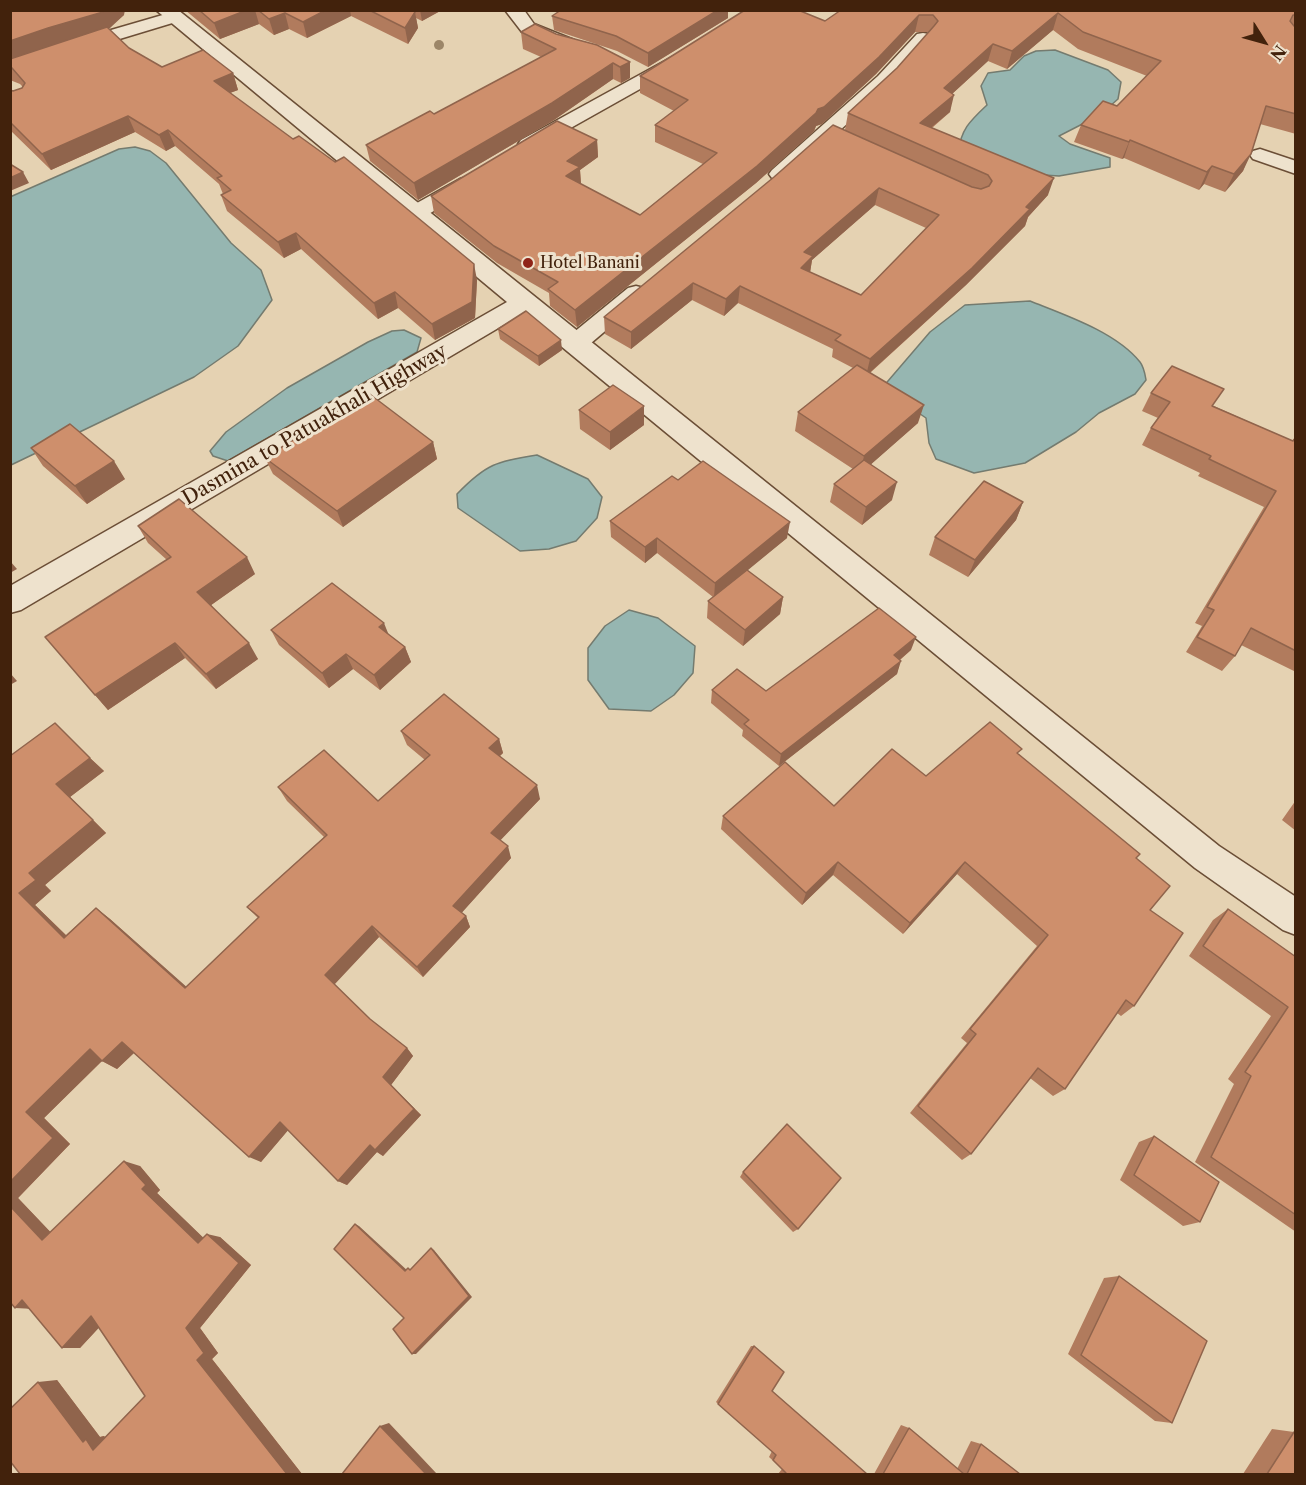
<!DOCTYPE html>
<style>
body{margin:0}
#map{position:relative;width:1306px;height:1485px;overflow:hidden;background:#e5d2b2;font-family:"Libre Caslon Text",serif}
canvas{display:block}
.frame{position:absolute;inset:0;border:12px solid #42220c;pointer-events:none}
.north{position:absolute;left:1234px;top:12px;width:60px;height:60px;-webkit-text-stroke:4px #eee2cd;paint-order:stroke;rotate:127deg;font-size:16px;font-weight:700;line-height:24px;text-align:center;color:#42220c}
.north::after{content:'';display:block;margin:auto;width:21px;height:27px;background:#42220c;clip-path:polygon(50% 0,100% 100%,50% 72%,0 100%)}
</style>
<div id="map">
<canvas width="1306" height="1485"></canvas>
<div class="frame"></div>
<div class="north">N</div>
</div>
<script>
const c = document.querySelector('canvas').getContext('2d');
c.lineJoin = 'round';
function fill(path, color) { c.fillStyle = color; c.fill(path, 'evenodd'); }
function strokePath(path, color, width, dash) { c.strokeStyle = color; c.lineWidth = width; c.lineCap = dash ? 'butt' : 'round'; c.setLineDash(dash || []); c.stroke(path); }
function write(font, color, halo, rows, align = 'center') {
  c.font = font + ' "Libre Caslon Text",serif'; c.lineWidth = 6; c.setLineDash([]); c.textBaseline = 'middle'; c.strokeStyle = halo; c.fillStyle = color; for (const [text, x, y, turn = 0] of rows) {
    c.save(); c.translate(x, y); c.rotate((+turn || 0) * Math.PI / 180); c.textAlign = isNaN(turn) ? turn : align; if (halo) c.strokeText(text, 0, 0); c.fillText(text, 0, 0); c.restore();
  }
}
const water = new Path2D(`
 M1055,50L1108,70L1121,82L1118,99L1100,115L1059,136L1070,144L1110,158V167L1059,176L1014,173L958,153C961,129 970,121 987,105L981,86L988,73L1010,70L1024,56L1036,51Z
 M135,147L150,151L166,163L231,243L261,270L272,300L238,346L194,377L11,465L10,197L119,149Z
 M1030,301C1065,315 1116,332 1140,362C1144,367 1145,374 1146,380L1135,394L1099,413L1076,432L1025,463L974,473L936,459L929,443L926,418L882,388L930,332L965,305Z
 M404,330L421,338L417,352L228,461L213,456L210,451L226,432L287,388L368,342L392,331Z
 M537,455L588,479L602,497L597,518L576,541L549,549L520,551L458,508L457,494C486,464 497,461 537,455Z
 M629,610L658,618L695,646L693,673L674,695L651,711L609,709L588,680V648L605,626Z`);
fill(water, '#96b6b1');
strokePath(water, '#747b6f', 1.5);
const minor = new Path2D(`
 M505,10H524L534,24L574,40L576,44L574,48L567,50L522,32Z
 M173,12L179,13L182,17L179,21L70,54L10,76V63L56,46Z
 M923,33L929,34L932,38L892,84L786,178L779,180L772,178L769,174L772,170L878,76L917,34Z
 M674,56L681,58L683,62L681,66L535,148H521L518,144L521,140Z
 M1260,149L1296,161V174L1253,159L1250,155L1253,151Z
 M467,177L474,179L477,183L474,187L422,218L415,219L408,218L404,213L408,208L460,179Z
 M636,286L644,288L647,293L644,298L584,349L576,351L568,349L564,343L568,337L628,288Z`);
const tertiary = new Path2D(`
 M156,10H178L1219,846L1296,897V935L1283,930L1195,868L522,314L21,610L10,613V586L507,302Z`);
strokePath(minor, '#6b4e36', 3);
strokePath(tertiary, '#6b4e36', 3);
fill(minor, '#eee2cd');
fill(tertiary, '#eee2cd');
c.fillStyle = '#9c8668';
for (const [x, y] of [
 [439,45]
]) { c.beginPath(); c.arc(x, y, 5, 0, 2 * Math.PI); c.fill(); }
fill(new Path2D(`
 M10,10L124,15L108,28L129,48L162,67L233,73L238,90L230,93L477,280L475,318L435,340L398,308L378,319L301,249L284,258L227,211L221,195L223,194L219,184L175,146L166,151L135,132L51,170L10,130V90L13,91L22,88L23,87L20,84L10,80Z
 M185,10H442L422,21L416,18L418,28L408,44L351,16L307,38L289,29L274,35L259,24L220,39Z
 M561,10H728V18L648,67L617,51L554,30L552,16Z
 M841,10H1296V134L1260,124L1243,171L1225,192L1204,184L1199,190L1124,158L1122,159L1074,142L1081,125L1117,106L1147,76L1078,49L1053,30L1007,69L988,61L952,94L950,112L932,128L1048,195L1028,217L1025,226L966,285L870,373L918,423L871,464L892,500L862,525L830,502L834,484L853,469L795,431L798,412L853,368L832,357L833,349L738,303L724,316L692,300L631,349L605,334L604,317L845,130L848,113L897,68L929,32H915L876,74L822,124L816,126L814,131L756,183L577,327L550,306L549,293L497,263L434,213L431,196L597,140L598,157L580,170L581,184L640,215L703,164L655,142V125L674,111L640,93V76L825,21ZM875,205L926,228L861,295L810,272L812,260Z
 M521,32L556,34L630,62V78L621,83L613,79L554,120L418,200L370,161L366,145L434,114L541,57L523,49Z
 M498,329L562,350L539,366L500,339Z
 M1151,393L1214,406L1292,441L1296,436V672L1241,645L1235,656L1222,671L1186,652L1202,626L1195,623L1264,507L1198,476L1200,473L1142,445L1151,428L1158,418L1142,411Z
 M579,410L644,425L610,450L580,429Z
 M433,442L437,459L343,527L273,474L265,458Z
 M31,448L125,479L87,504L43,466Z
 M678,480L787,538L747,570L783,597L780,614L743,646L707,618L708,601L713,597L657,553L645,563L611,537L610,521Z
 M1023,502L1016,520L968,577L929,555L935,537Z
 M138,526L255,574L211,605L258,659L216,689L185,658L108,710L95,695L167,560L148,543Z
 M271,630L388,634L405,647L411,662L380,690L353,669L329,688L279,645Z
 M911,650L900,660L897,674L779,766L742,736L743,730L711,703L712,690L766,691Z
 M401,731L499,739L503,753L500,756L540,799L500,840L511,858L461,913L466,916L470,927L423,977L379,937L334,984L370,1019L407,1048L413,1056L391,1085L421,1115L383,1156L377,1152L347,1185L338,1181L288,1130L261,1162L134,1053L117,1069L102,1061L44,1118L70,1144L18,1198L50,1232L140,1166L160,1190L157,1193L203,1238L220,1237L251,1265L200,1328L218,1353L212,1359L302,1474H20L57,1380L100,1437L104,1436L105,1437L145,1396L99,1327L80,1348L29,1309L10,1302V756L90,758L104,771L70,797L106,833L45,885L51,891L35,905L66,935L96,908L110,919L186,987L258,918L247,907L324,837L287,801L278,787L378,801L425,760L407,745Z
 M1019,754L1136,858L1150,910L1134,1006L1121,1016L1117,1013L1065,1089L1053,1096L1030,1078L971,1154L962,1160L910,1113L967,1043L961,1038L1037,946L957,874L903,934L833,875L802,905L721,829L723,816L834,806L926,776Z
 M1296,800V831L1282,820Z
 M1228,909L1296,957V1232L1195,1162L1234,1084L1228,1079L1271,1016L1189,956L1213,920Z
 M1154,1136L1200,1222L1183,1226L1120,1180L1139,1142Z
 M743,1172L798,1229L793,1232L740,1177Z
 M1119,1276L1172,1423L1155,1421L1068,1354L1104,1278Z
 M751,1346H754L772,1391L867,1474H778L782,1469L769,1457L772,1451L716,1402Z
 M901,1425L909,1428L957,1469L971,1441L981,1444L1020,1474H874Z
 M1272,1429L1294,1432L1296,1474H1243Z`), '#b17b5d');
fill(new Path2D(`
 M105,10H125L124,15L110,28L55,44L10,60V41L48,28Z
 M247,10H255L259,24L220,39L214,23Z
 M326,10H350L351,16L307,38L303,22Z
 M420,10H442L422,21Z
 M718,10H728V18L648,67V53Z
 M415,12L418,28L408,44L405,28Z
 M285,13L289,29L274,35L269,19Z
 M1058,13L1053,30L1007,69L1012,51Z
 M919,15L915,32L876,74L822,124L816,126L814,131L756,183L577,327L575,310L818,109Z
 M993,44L988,61L940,105L944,88Z
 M630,62V78L621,83L620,67Z
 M613,63V79L554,120L418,200L414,183Z
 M233,73L238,90L219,97L214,81Z
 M954,95L950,112L916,140L920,123Z
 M128,116L135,132L51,170L42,154Z
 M168,130L175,146L166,151L159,135Z
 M597,140L598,157L580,170L581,184L566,176L567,161Z
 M1130,140L1124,158L1122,159L1129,142Z
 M1251,154L1243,171L1225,192L1234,174Z
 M1212,166L1204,184L1199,190L1207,172Z
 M23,172L29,183L10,191V178Z
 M1054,178L1048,195L1028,217L1025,226L966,285L866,376L870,359L1026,207Z
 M879,188L875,205L812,260L810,273L798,285L804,252Z
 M296,233L301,249L284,258L278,242Z
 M474,264L477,280L475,318L435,340L432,324Z
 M693,283L692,300L631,349V332Z
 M740,286L738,303L724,316L726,299Z
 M395,292L398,308L378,319L374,303Z
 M561,340L562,350L539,366L538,356Z
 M924,405L918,423L860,474L864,456Z
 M644,406V425L610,450V432Z
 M433,442L437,459L343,527L337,511Z
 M114,461L125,479L87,504L75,486Z
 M897,482L892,500L862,525L866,507Z
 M1023,502L1016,520L968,577L975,560Z
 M790,522L787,538L714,598L715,583Z
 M657,538V553L645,563V547Z
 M247,557L255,574L207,608L197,592Z
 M10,561L17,569L10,573Z
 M783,597L780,614L743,646L745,630Z
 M384,623L390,638L379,627Z
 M916,637L911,650L890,668L894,655Z
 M175,643L185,658L108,710L95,695Z
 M249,643L258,659L216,689L206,674Z
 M405,647L411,662L380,690L374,675Z
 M346,654L353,669L329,688L322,673Z
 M901,661L897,674L779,766L781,754Z
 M10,673L17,681L10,685Z
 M499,739L503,753L493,762L489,748Z
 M90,758L104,771L70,797L106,833L45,885L51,891L35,905L79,948L64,938L19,893L29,873L56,784Z
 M537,785L540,799L495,846L491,833Z
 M508,846L511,858L458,917L453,906Z
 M838,862L833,875L802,905L806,893Z
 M965,862L957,874L903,934L910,923Z
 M96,908L110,919L198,997L185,988Z
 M466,916L470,927L423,977L417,967Z
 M372,926L379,937L334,985L325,975Z
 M122,1042L137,1050L117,1069L102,1061Z
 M407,1048L413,1056L391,1085L421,1115L383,1156L377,1152L347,1185L338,1181L383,1077Z
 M90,1049L106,1057L44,1118L70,1144L18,1198L61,1243L42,1240L10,1206V1182L26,1112Z
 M280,1122L290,1128L261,1162L249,1157Z
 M124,1161L140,1166L160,1190L157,1193L212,1246L198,1243L142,1189Z
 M355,1224L359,1226L409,1272L405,1271Z
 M207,1234L220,1237L251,1265L200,1328L218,1353L212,1359L302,1474H287L197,1360L186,1328Z
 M431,1248L434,1250L472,1297L416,1354H412Z
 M22,1300L35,1309L15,1308Z
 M91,1316L109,1317L80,1348H62Z
 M57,1380L100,1437L104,1436L112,1446L93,1450L83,1442L38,1382Z
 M389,1423L437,1474H426L380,1426Z`), '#90644c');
const building = new Path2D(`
 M10,10H105L103,12L48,28L10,41Z
 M199,10H247L214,23Z
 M258,10H326L303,22L285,13L269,19Z
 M369,10H413L415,12L405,28Z
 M561,10H718L648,53L616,36L552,16Z
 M745,10H798L825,21L841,10H1296V15H1293L1290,21L1294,26H1296V114L1266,106L1251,154L1234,174L1212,166L1207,172L1130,140L1129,142L1081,125L1103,101L1117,106L1161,61L1083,32L1058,13L1012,51L993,44L944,88L954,95L920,123L1054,178L1026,207L1030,209L972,268L870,359L835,340L841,335L740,286L726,299L693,283L631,332L604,317L774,177L833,125L972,187L981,189L989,186L992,181L988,175L848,113L897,68L934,26L938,21L933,15H919L879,57L824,107L818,109L816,113L757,166L575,310L548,289L558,282L494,246L431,196L557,121L597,140L567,161L580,167L566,176L640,215L717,153L655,125L688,100L640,76ZM879,188L939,215L861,295L801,268L813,256L804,252Z
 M535,24L556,34L597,45L630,62L620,67L613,63L552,103L414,183L366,145L430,111L434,114L556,49L521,32Z
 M107,27L129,48L162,67L203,50L233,73L214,81L293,139L299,136L335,162L344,157L474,264L472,302L432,324L395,292L374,303L296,233L278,242L221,195L231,190L217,178L222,176L168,130L159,135L128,116L42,154L10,122V90L13,91L22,88L25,83L12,68L10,67V59Z
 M10,164L23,172L10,178Z
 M526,311L561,340L538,356L498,329Z
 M857,365L924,405L864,456L798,412Z
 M1172,366L1224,389L1212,406L1293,441L1296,437V651L1251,628L1235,656L1197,637L1214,610L1207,607L1276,491L1209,459L1211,456L1151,428L1170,402L1151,393Z
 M613,385L644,406L610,432L579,410Z
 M367,392L433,442L337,511L265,458Z
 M70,424L114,461L75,486L31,448Z
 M864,460L897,482L866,507L834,484Z
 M703,461L790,522L715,583L657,538L645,547L610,521L672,476L678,480Z
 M984,481L1023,502L975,560L935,537Z
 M179,499L247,557L197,592L249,643L206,674L175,643L95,695L45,637L171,557L138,526Z
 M747,570L783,597L745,630L708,601Z
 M332,583L384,623L379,627L405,647L374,675L346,654L322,673L271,630Z
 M879,608L916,637L894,655L901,661L781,754L744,724L749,720L712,690L737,669L766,691Z
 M444,694L499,739L489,748L537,785L491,833L508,846L453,906L466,916L417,967L372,926L325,975L370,1019L407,1048L383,1077L414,1109L375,1150L370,1145L338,1181L280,1122L249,1157L122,1042L102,1061L90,1049L26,1112L53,1138L10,1182V756L55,723L90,758L56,784L93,820L29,873L36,880L19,893L64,938L96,908L185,988L259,917L247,907L327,835L278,787L324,750L378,801L430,755L401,731Z
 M990,722L1022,749L1017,753L1140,854L1136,858L1170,886L1150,910L1183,933L1134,1006L1126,1000L1065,1089L1038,1068L971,1154L918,1106L976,1034L970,1029L1048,935L965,862L910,923L838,862L806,893L723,816L785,762L834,806L892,749L926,776Z
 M1228,909L1296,957V1215L1211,1157L1251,1076L1245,1072L1288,1007L1203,946Z
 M787,1124L841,1178L798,1229L743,1172Z
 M1154,1136L1219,1182L1200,1222L1134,1175Z
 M124,1161L146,1185L142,1189L198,1243L207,1234L239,1263L186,1328L204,1353L197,1360L287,1474H20L10,1461V1409L38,1382L83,1442L86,1439L93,1450L145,1396L91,1316L62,1348L22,1300L15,1308L10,1302V1206L42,1240Z
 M355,1224L405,1271L408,1268L410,1270L431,1248L469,1296L412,1354L393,1329L404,1318L334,1249Z
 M1119,1276L1207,1341L1172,1423L1081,1355Z
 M754,1346L784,1372L772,1391L867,1474H785L786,1473L773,1460L776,1455L718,1404Z
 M380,1426L426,1474H342Z
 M909,1428L964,1474H883Z
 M1294,1432L1296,1434V1474H1267Z
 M981,1444L1020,1474H967Z`);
fill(building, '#ce8f6c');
strokePath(building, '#90644c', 1.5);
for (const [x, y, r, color] of [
 [528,263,6,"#8f2418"]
]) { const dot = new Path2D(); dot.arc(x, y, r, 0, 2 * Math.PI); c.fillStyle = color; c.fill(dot); strokePath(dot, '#eee2cd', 2); }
write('16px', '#42220c', '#eee2cd', [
 ["Hotel Banani",540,263]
], 'left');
write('20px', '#42220c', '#eee2cd', [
 ["Dasmina to Patuakhali Highway",315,425,-30]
]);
</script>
